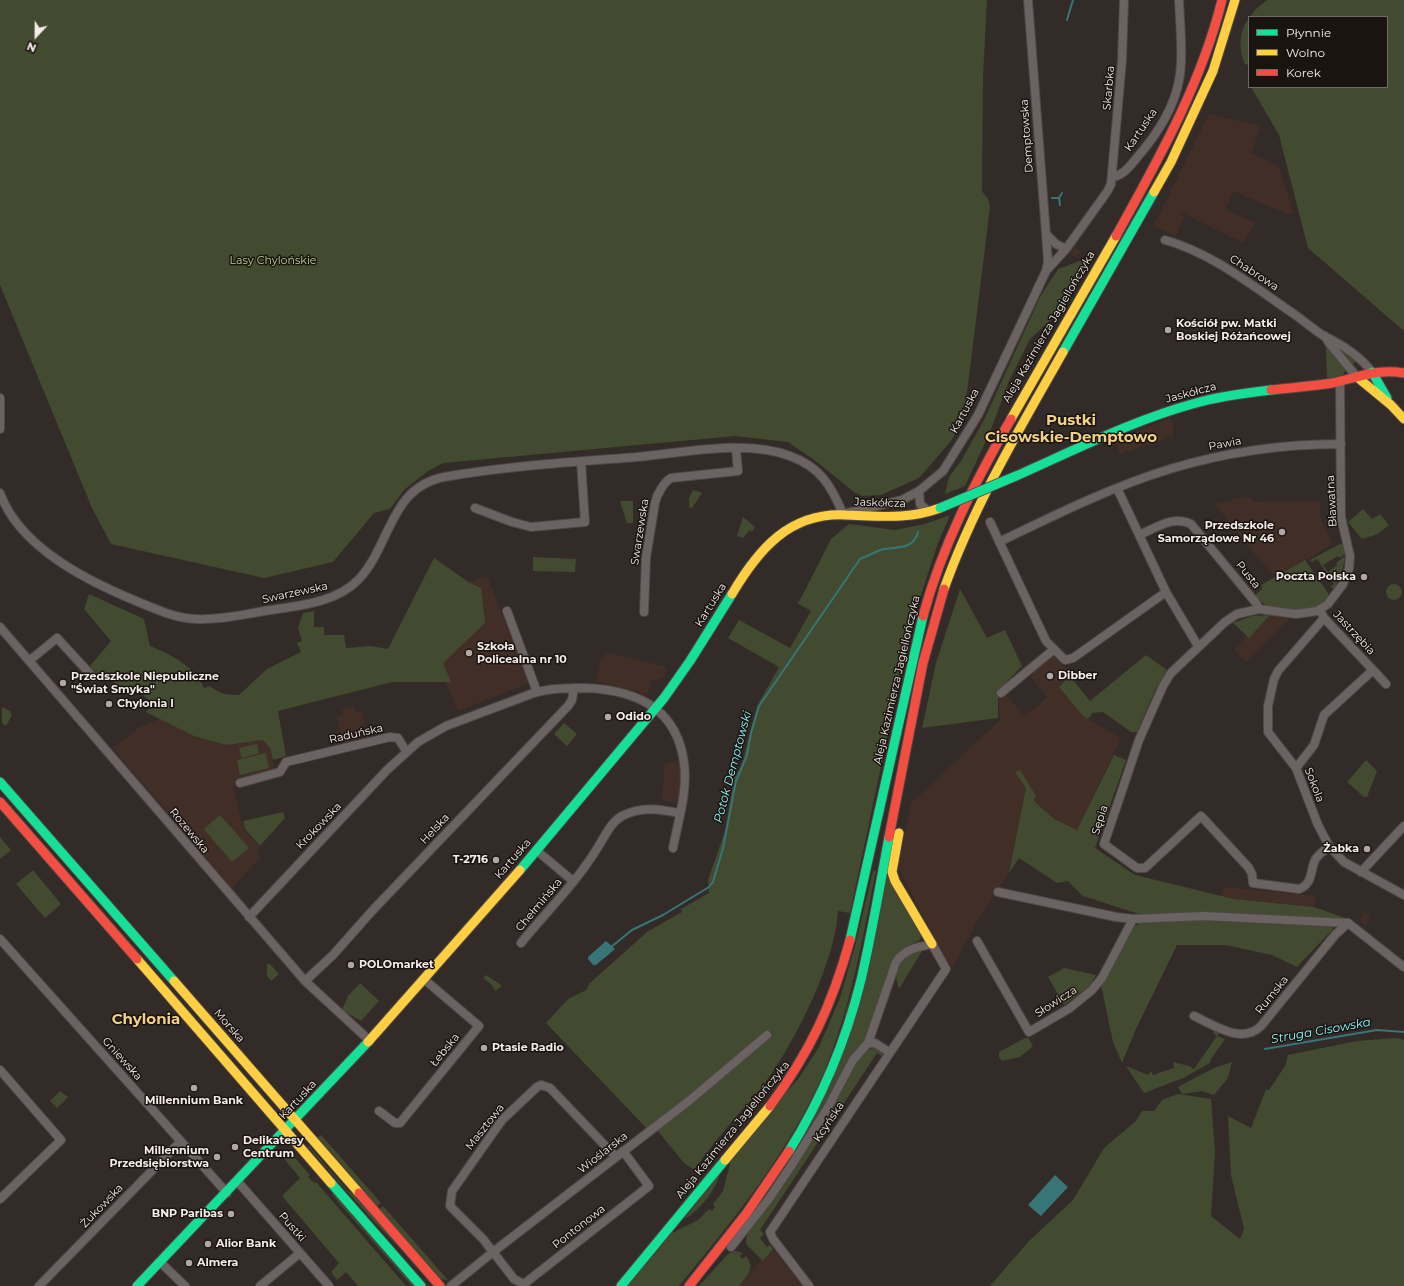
<!DOCTYPE html>
<meta charset="utf-8">
<style>
body{margin:0}
#map{position:relative;width:1404px;height:1286px;overflow:hidden;background:#332b28;font-family:Montserrat,sans-serif}
canvas{display:block}
.legend{position:absolute;left:1248px;top:16px;width:140px;height:72px;box-sizing:border-box;background:#1a1411;border:1px solid #726a67;margin:0;padding:5px 7px;list-style:none;font-size:12px;color:#f5ece8}
.legend li{display:flex;align-items:center;gap:8px;height:20px}
.legend b{width:20px;border:1px solid #726a67}
.north{position:absolute;left:16px;top:16px;width:40px;height:40px;-webkit-text-stroke:3px #1a1411;paint-order:stroke;rotate:202deg;font-size:11px;font-weight:700;line-height:16px;text-align:center;color:#f5ece8}
.north::after{content:'';display:block;margin:auto;width:14px;height:18px;background:#f5ece8;clip-path:polygon(50% 0,100% 100%,50% 72%,0 100%)}
</style>
<div id="map">
<canvas width="1404" height="1286"></canvas>
<ul class="legend">
<li><b style="height:5px;background:#16e098"></b>Płynnie</li>
<li><b style="height:5px;background:#ffcf43"></b>Wolno</li>
<li><b style="height:5px;background:#f24e42"></b>Korek</li>
</ul>
<div class="north">N</div>
</div>
<script>
const c = document.querySelector('canvas').getContext('2d');
c.lineJoin = 'round';
function fill(path, color) { c.fillStyle = color; c.fill(path, 'evenodd'); }
function strokePath(path, color, width, dash) { c.strokeStyle = color; c.lineWidth = width; c.lineCap = dash ? 'butt' : 'round'; c.setLineDash(dash || []); c.stroke(path); }
function write(font, color, halo, rows, align = 'center') {
  c.font = font + ' Montserrat,sans-serif'; c.lineWidth = 3; c.setLineDash([]); c.textBaseline = 'middle'; c.strokeStyle = halo; c.fillStyle = color; for (const [text, x, y, turn = 0] of rows) {
    c.save(); c.translate(x, y); c.rotate((+turn || 0) * Math.PI / 180); c.textAlign = isNaN(turn) ? turn : align; if (halo) c.strokeText(text, 0, 0); c.fillText(text, 0, 0); c.restore();
  }
}
fill(new Path2D(`
 M1209,114L1261,126L1251,153L1278,165L1294,213L1287,214L1234,191L1225,209L1255,223L1244,243L1178,211L1184,217L1176,236L1153,227Z
 M1075,247L1081,251L1077,258L1070,254Z
 M1171,418L1174,436L1120,454L1115,440Z
 M1249,496L1254,502L1320,501L1321,520L1333,544L1276,577L1254,553L1215,504Z
 M487,576L529,683L458,711L411,602Z
 M1270,615L1290,619L1247,662L1234,650L1246,636L1249,638Z
 M605,652L667,667L665,675L660,679L651,680L647,694L596,681L600,659L604,660Z
 M1053,655L1071,675L1059,686L1083,716L1121,738L1077,830L1054,819L1035,801L1021,854L978,920L953,967L942,953L898,867L911,803L1000,720L998,691L1001,688L1025,717L1047,697L1030,676Z
 M354,706L356,712L362,711L368,737L343,743L337,716L343,715L342,709Z
 M160,719L194,736L226,745L263,740L270,748L275,770L237,780L233,787L244,830L261,849L257,853L261,857L232,888L113,748L141,726Z
 M673,761L681,763L679,797L676,803L662,800L665,764Z
 M1224,887L1316,896L1314,907L1234,899L1221,896Z
 M1364,912L1370,916L1366,927L1359,920Z
 M773,1249L803,1286H739L761,1260L763,1261Z`), '#412f27');
fill(new Path2D(`
 M0,0H987L983,76L982,191L988,199L990,207L966,401L970,406L951,441L919,478L881,495L862,496L854,492L817,462L788,442L735,436L443,463L428,471L404,490L390,509L374,513L333,562L264,578L111,544L92,508L0,285Z
 M1267,0H1404V331L1308,248L1279,135L1251,87H1387V17H1250L1255,10Z
 M1249,18V65L1245,64C1238,49 1239,31 1249,18Z
 M1085,259L1088,264L1058,313L1030,339L1009,381L990,432L965,486L945,494L949,477L961,461L984,420L1040,297L1058,269Z
 M1333,343L1357,361L1352,364Z
 M1326,346L1346,368L1343,375L1327,379Z
 M693,490L702,493L692,508L689,507V498Z
 M620,501H633V523H627Z
 M1363,509L1372,519L1380,514L1389,525L1378,534L1362,539L1348,522Z
 M950,515L938,543L911,625L850,913L838,911C835,962 797,1038 767,1080C759,1092 749,1102 739,1113C724,1131 708,1150 694,1170L684,1163L657,1130L652,1134L546,1023L568,999L586,990L590,983L647,932L682,912L681,909L709,893L708,880L725,831L734,778L741,767L757,706L779,667L728,638L739,620L790,648L811,611L797,603L800,600L831,539L849,524L895,530L925,524Z
 M743,517L755,527L752,532L750,530L743,538L737,536Z
 M1340,544L1343,545L1345,554L1340,558L1338,556L1323,565L1328,572L1337,565L1336,563L1345,556L1343,568L1334,589L1330,587L1334,584L1317,559L1312,562L1310,560Z
 M533,557L576,559L575,572L533,571Z
 M434,558L470,583L481,588L485,623L443,663L451,682H392L278,711L286,756L273,760L270,748L263,740L226,745L194,736L146,712L153,704L135,688L126,695L107,674L101,677L90,666L111,641L84,609L89,594L144,619L150,646C172,655 194,666 204,688L210,686C219,694 227,695 239,695L267,669L301,652L297,643L302,641L298,628L303,613L314,611V627H324V635H344L346,648L371,646L388,649Z
 M1305,560L1328,593L1329,597L1323,601L1324,602L1313,608L1295,610L1267,606L1254,596L1262,589L1261,585Z
 M1386 592a8 8 0 1 1 16 0a8 8 0 1 1-16 0Z
 M960,589L987,638L1005,630L1022,666L998,691V718L922,728L936,663Z
 M1270,615L1249,638L1233,623L1252,616Z
 M1146,655L1167,670L1155,690L1137,732H1131L1103,712L1092,713L1088,719L1083,716L1059,687L1070,676L1090,701Z
 M2,707L10,711L12,715L6,726L2,723Z
 M564,723L577,734L567,746L554,734Z
 M257,744L259,753L242,758L239,748Z
 M266,753L269,768L240,775L237,760Z
 M1114,755L1126,760L1095,848L1135,875L1234,899L1314,907L1345,918L1341,920L1139,914L1083,896L1068,881L1057,883L1019,858L1009,873L1026,788L1015,772L1020,770L1036,796L1034,801L1054,819L1077,830Z
 M1366,760L1377,771L1367,797H1364L1347,782Z
 M283,812L285,818L260,846L245,829L243,821Z
 M220,815L249,848L232,862L204,829Z
 M0,837L11,850L0,859Z
 M33,870L61,904L45,918L16,884Z
 M876,870C863,938 851,1006 825,1070C791,1150 734,1219 679,1286H627L672,1233L698,1220L709,1209L712,1211L715,1207L713,1204L723,1191L731,1160L778,1101L799,1078L819,1047L840,998L855,946L873,871Z
 M887,875L921,936L920,940L902,949L895,956L866,1040L815,1122L759,1203L815,1115Z
 M1195,919L1331,926L1333,929L1297,967L1272,955L1225,945H1177L1136,1029L1122,1063L1113,1042L1101,985L1131,928L1143,922Z
 M922,951L899,989C892,965 897,954 922,951Z
 M267,964H270L279,974L271,981L267,976Z
 M1064,968L1096,975L1090,986L1064,1005L1048,977Z
 M486,975L501,985V987L495,991L492,985L483,978Z
 M360,983L379,1001L361,1021L342,1010L348,996Z
 M1214,1031H1219L1218,1036L1225,1039L1211,1059L1210,1063L1183,1078L1144,1093L1126,1066L1148,1075L1151,1071L1153,1075L1174,1068L1173,1062L1189,1066L1194,1069L1217,1036L1213,1033Z
 M1025,1038H1028L1033,1046L1020,1057L1002,1061L999,1057V1052Z
 M1397,1038L1404,1040V1286H990L1029,1241L1073,1200L1104,1148L1136,1121L1142,1111H1154L1162,1100L1178,1094L1211,1099L1215,1152L1211,1216L1240,1239L1244,1229L1231,1175L1228,1116L1251,1128L1266,1089L1269,1090L1285,1066L1288,1055L1357,1041Z
 M873,1048L882,1051V1056L877,1053L760,1230L764,1234L760,1238L767,1247L770,1245L773,1249L763,1261L746,1244L747,1234C782,1185 817,1136 846,1083C853,1070 857,1053 873,1048Z
 M1232,1062L1228,1078L1214,1095L1202,1091L1182,1094L1178,1087L1214,1068Z
 M60,1091L68,1097L57,1108L50,1101Z
 M321,1135L381,1203L377,1206L317,1138Z
 M309,1146L347,1190L356,1196L401,1249L375,1223L308,1147Z
 M285,1151L290,1152L310,1175L308,1177L314,1183L316,1182L406,1286H358L346,1272L337,1280L331,1272L339,1263L282,1196L300,1178L281,1155Z
 M720,1173C718,1187 697,1214 684,1219Z
 M333,1193L416,1286H412L339,1203L332,1194Z
 M383,1206L448,1280L441,1279L379,1209Z
 M735,1251L743,1253L740,1256L742,1259L746,1256C756,1268 747,1276 739,1286H699L728,1254Z`), '#424b2f');
fill(new Path2D(`
 M606,941L615,949L596,965H593L588,959V957Z
 M1055,1175L1068,1187L1041,1216L1028,1205Z`), '#377576');
strokePath(new Path2D(`
 M1067,20L1073,0
 M1052,198H1059
 M1060,205L1059,198L1062,193
 M611,947L632,930L663,915L709,887L713,882L723,848L736,781L747,755L751,733L759,706L860,559C868,556 876,551 884,549C898,547 914,549 918,532
 M1265,1049L1377,1030L1404,1032`), '#377576', 2);
const street = new Path2D(`
 M1028,0L1046,234L1048,262L1046,271
 M1113,177C1125,175 1132,163 1140,154C1157,134 1172,111 1178,85C1184,63 1180,24 1179,0
 M1046,234L1056,244L1066,249
 M1165,240C1212,253 1254,287 1294,314C1304,321 1314,330 1324,336C1343,345 1359,355 1372,372
 M1325,336L1329,343L1357,377
 M0,398V429
 M1117,488L1166,592L1198,646
 M919,491L920,504L929,512
 M0,493C22,555 108,591 166,613C178,617 192,620 205,619C223,619 241,615 259,612C291,606 334,605 358,580C391,546 389,488 444,477C507,466 573,462 637,457C684,453 745,439 790,456C820,467 831,485 843,514L902,500L919,491L943,471L978,415L1046,271L1066,249L1107,192L1111,184L1122,60L1124,0
 M475,508L512,522L531,527L585,522L581,462
 M990,522L1046,641L1065,660L1073,658L1166,592
 M1139,535C1156,528 1173,515 1191,524L1256,603L1259,609
 M999,542C1055,515 1111,487 1170,469C1226,452 1283,444 1341,444
 M507,611L537,692
 M644,612L646,558L655,503C657,494 664,482 671,478L738,471L736,449
 M1324,618L1278,671L1274,679L1268,706V732L1296,768L1318,825L1329,846L1344,862L1404,895
 M0,627L305,981L370,1041
 M29,661L57,638L93,677
 M1373,670L1386,684
 M1001,693L1053,650
 M1296,768L1314,745L1324,715L1373,670L1324,618L1322,614
 M240,783L280,772L286,762L390,737L398,738L406,751
 M1329,846C1325,850 1318,855 1315,860C1310,871 1313,884 1299,889L1253,883L1252,874L1249,868L1201,816L1145,868H1137L1104,844L1139,740L1163,686L1171,673L1225,622L1237,614L1259,609L1296,614L1317,611L1328,604L1343,584L1349,569L1350,556L1341,517L1340,381
 M536,850L573,881
 M1361,872L1404,826
 M998,892L1116,917L1133,919L1204,916L1348,923
 M249,917L387,770L418,742L446,726L531,694C549,688 567,688 586,688C636,690 677,708 684,763C688,791 678,821 673,848
 M1348,923L1404,967
 M0,939L227,1193
 M977,941L1029,1032L1070,1008L1092,990L1102,978L1133,919
 M521,943C547,911 577,882 598,847C605,836 611,822 622,816C642,806 659,809 679,813
 M305,981L333,955L372,911L568,706L572,700L574,688
 M1194,1016C1214,1025 1242,1045 1261,1026L1335,935L1348,923
 M868,1043H875L889,1052
 M0,1070L61,1140L0,1199
 M379,1111L395,1123H400L479,1026L425,980
 M616,1157L550,1088L541,1085L537,1087L502,1120L452,1191L450,1206L483,1239L514,1279L524,1284L649,1186L623,1151
 M238,1182L329,1286
 M731,1247L768,1200L791,1166L827,1109L853,1060L868,1043L896,962C905,949 917,947 932,944L946,969L770,1232L773,1239L809,1286
 M160,1262L185,1286
 M39,1286L181,1141
 M260,1286L300,1253
 M451,1286L493,1252L690,1100L767,1035`);
const fast = new Path2D(`
 M1063,352L1154,192
 M1372,372L1387,398
 M1016,476C1075,450 1133,420 1196,403C1220,396 1246,393 1271,390
 M0,782L174,981
 M520,870L664,698L690,661L732,594
 M850,940L923,616
 M789,1151C822,1098 846,1041 861,980C872,933 880,885 889,837
 M331,1183L421,1286
 M137,1286L368,1042
 M621,1286L725,1160`);
const slow = new Path2D(`
 M1154,192L1171,162L1213,71L1235,0
 M1357,377L1391,405L1404,419
 M1011,419L1116,236
 M944,589C974,505 1019,430 1063,352
 M732,594C758,550 789,512 846,515C879,516 908,520 940,508
 M899,833L892,872L895,881L932,944
 M137,959L331,1183
 M174,981L359,1193
 M368,1042L520,870
 M725,1160L770,1106`);
const jam = new Path2D(`
 M1116,236C1158,160 1201,85 1222,0
 M1271,390C1291,388 1312,386 1332,383C1357,378 1378,368 1404,373
 M923,616C942,546 975,482 1011,419
 M0,802L137,959
 M889,837L923,663L944,589
 M770,1106C810,1052 832,1005 850,940
 M359,1193L440,1286
 M689,1286L746,1214L789,1151`);
strokePath(street, '#4e4745', 10);
strokePath(fast, '#4e4745', 11);
strokePath(slow, '#4e4745', 11);
strokePath(jam, '#4e4745', 11);
strokePath(street, '#6a6361', 8);
strokePath(fast, '#16e098', 9);
strokePath(slow, '#ffcf43', 9);
strokePath(jam, '#f24e42', 9);
const fastBridge = new Path2D(`
 M940,508L1016,476`);
strokePath(fastBridge, '#4e4745', 11, []);
strokePath(fastBridge, '#16e098', 9);
for (const [x, y, r, color] of [
 [1168,330,4,"#b1a8a5"],
 [1282,532,4,"#b1a8a5"],
 [1364,577,4,"#b1a8a5"],
 [469,653,4,"#b1a8a5"],
 [1050,676,4,"#b1a8a5"],
 [63,683,4,"#b1a8a5"],
 [109,704,4,"#b1a8a5"],
 [608,717,4,"#b1a8a5"],
 [1367,849,4,"#b1a8a5"],
 [496,860,4,"#b1a8a5"],
 [351,965,4,"#b1a8a5"],
 [484,1048,4,"#b1a8a5"],
 [194,1088,4,"#b1a8a5"],
 [235,1147,4,"#b1a8a5"],
 [217,1157,4,"#b1a8a5"],
 [231,1214,4,"#b1a8a5"],
 [208,1244,4,"#b1a8a5"],
 [189,1263,4,"#b1a8a5"]
]) { const dot = new Path2D(); dot.arc(x, y, r, 0, 2 * Math.PI); c.fillStyle = color; c.fill(dot); strokePath(dot, '#1a1411', 1.5); }
write('11px', '#f5ece8', '#1a1411', [
 ["Skarbka",1109,88,-85],
 ["Kartuska",1141,130,-56],
 ["Demptowska",1027,136,-94],
 ["Chabrowa",1254,273,33],
 ["Aleja Kazimierza Jagiellończyka",1049,327,-60],
 ["Jaskółcza",1191,393,-15],
 ["Kartuska",965,411,-62],
 ["Pawia",1225,444,-11],
 ["Bławatna",1332,501,-93],
 ["Jaskółcza",880,503,2],
 ["Swarzewska",640,532,-81],
 ["Pusta",1248,575,51],
 ["Swarzewska",295,593,-12],
 ["Kartuska",711,605,-58],
 ["Jastrzębia",1354,633,47],
 ["Aleja Kazimierza Jagiellończyka",897,680,-77],
 ["Raduńska",356,734,-13],
 ["Sokola",1314,785,69],
 ["Sępia",1100,820,-72],
 ["Krokowska",319,826,-46],
 ["Helska",435,829,-47],
 ["Rozewska",189,831,50],
 ["Kartuska",513,859,-49],
 ["Chełmińska",539,905,-50],
 ["Rumska",1272,995,-51],
 ["Słowicza",1056,1002,-33],
 ["Morska",229,1026,49],
 ["Łebska",445,1050,-51],
 ["Gniewska",122,1059,48],
 ["Kartuska",298,1100,-47],
 ["Kcyńska",829,1122,-56],
 ["Masztowa",485,1127,-52],
 ["Aleja Kazimierza Jagiellończyka",733,1130,-51],
 ["Wioślarska",603,1153,-38],
 ["Żukowska",102,1206,-46],
 ["Pustki",292,1227,49],
 ["Pontonowa",579,1227,-38]
]);
write('11px', '#b8d38c', '#1a1411', [
 ["Lasy Chylońskie",273,261]
]);
write('bold 11px', '#f5ece8', '#1a1411', [
 ["Kościół pw. Matki",1176,324],
 ["Boskiej Różańcowej",1176,337],
 ["Przedszkole",1274,526,"right"],
 ["Samorządowe Nr 46",1274,539,"right"],
 ["Poczta Polska",1356,577,"right"],
 ["Szkoła",477,647],
 ["Policealna nr 10",477,660],
 ["Dibber",1058,676],
 ["Przedszkole Niepubliczne",71,677],
 ["\"Świat Smyka\"",71,690],
 ["Chylonia I",117,704],
 ["Odido",616,717],
 ["Żabka",1359,849,"right"],
 ["T-2716",488,860,"right"],
 ["POLOmarket",359,965],
 ["Ptasie Radio",492,1048],
 ["Millennium Bank",194,1101,"center"],
 ["Delikatesy",243,1141],
 ["Centrum",243,1154],
 ["Millennium",209,1151,"right"],
 ["Przedsiębiorstwa",209,1164,"right"],
 ["BNP Paribas",223,1214,"right"],
 ["Alior Bank",216,1244],
 ["Almera",197,1263]
], 'left');
write('italic 12px', '#8df7fa', '#1a1411', [
 ["Potok Demptowski",733,767,-75],
 ["Struga Cisowska",1321,1031,-10]
]);
write('bold 15px', '#f1d186', '#1a1411', [
 ["Pustki",1071,421],
 ["Cisowskie-Demptowo",1071,438],
 ["Chylonia",146,1020]
]);
</script>
